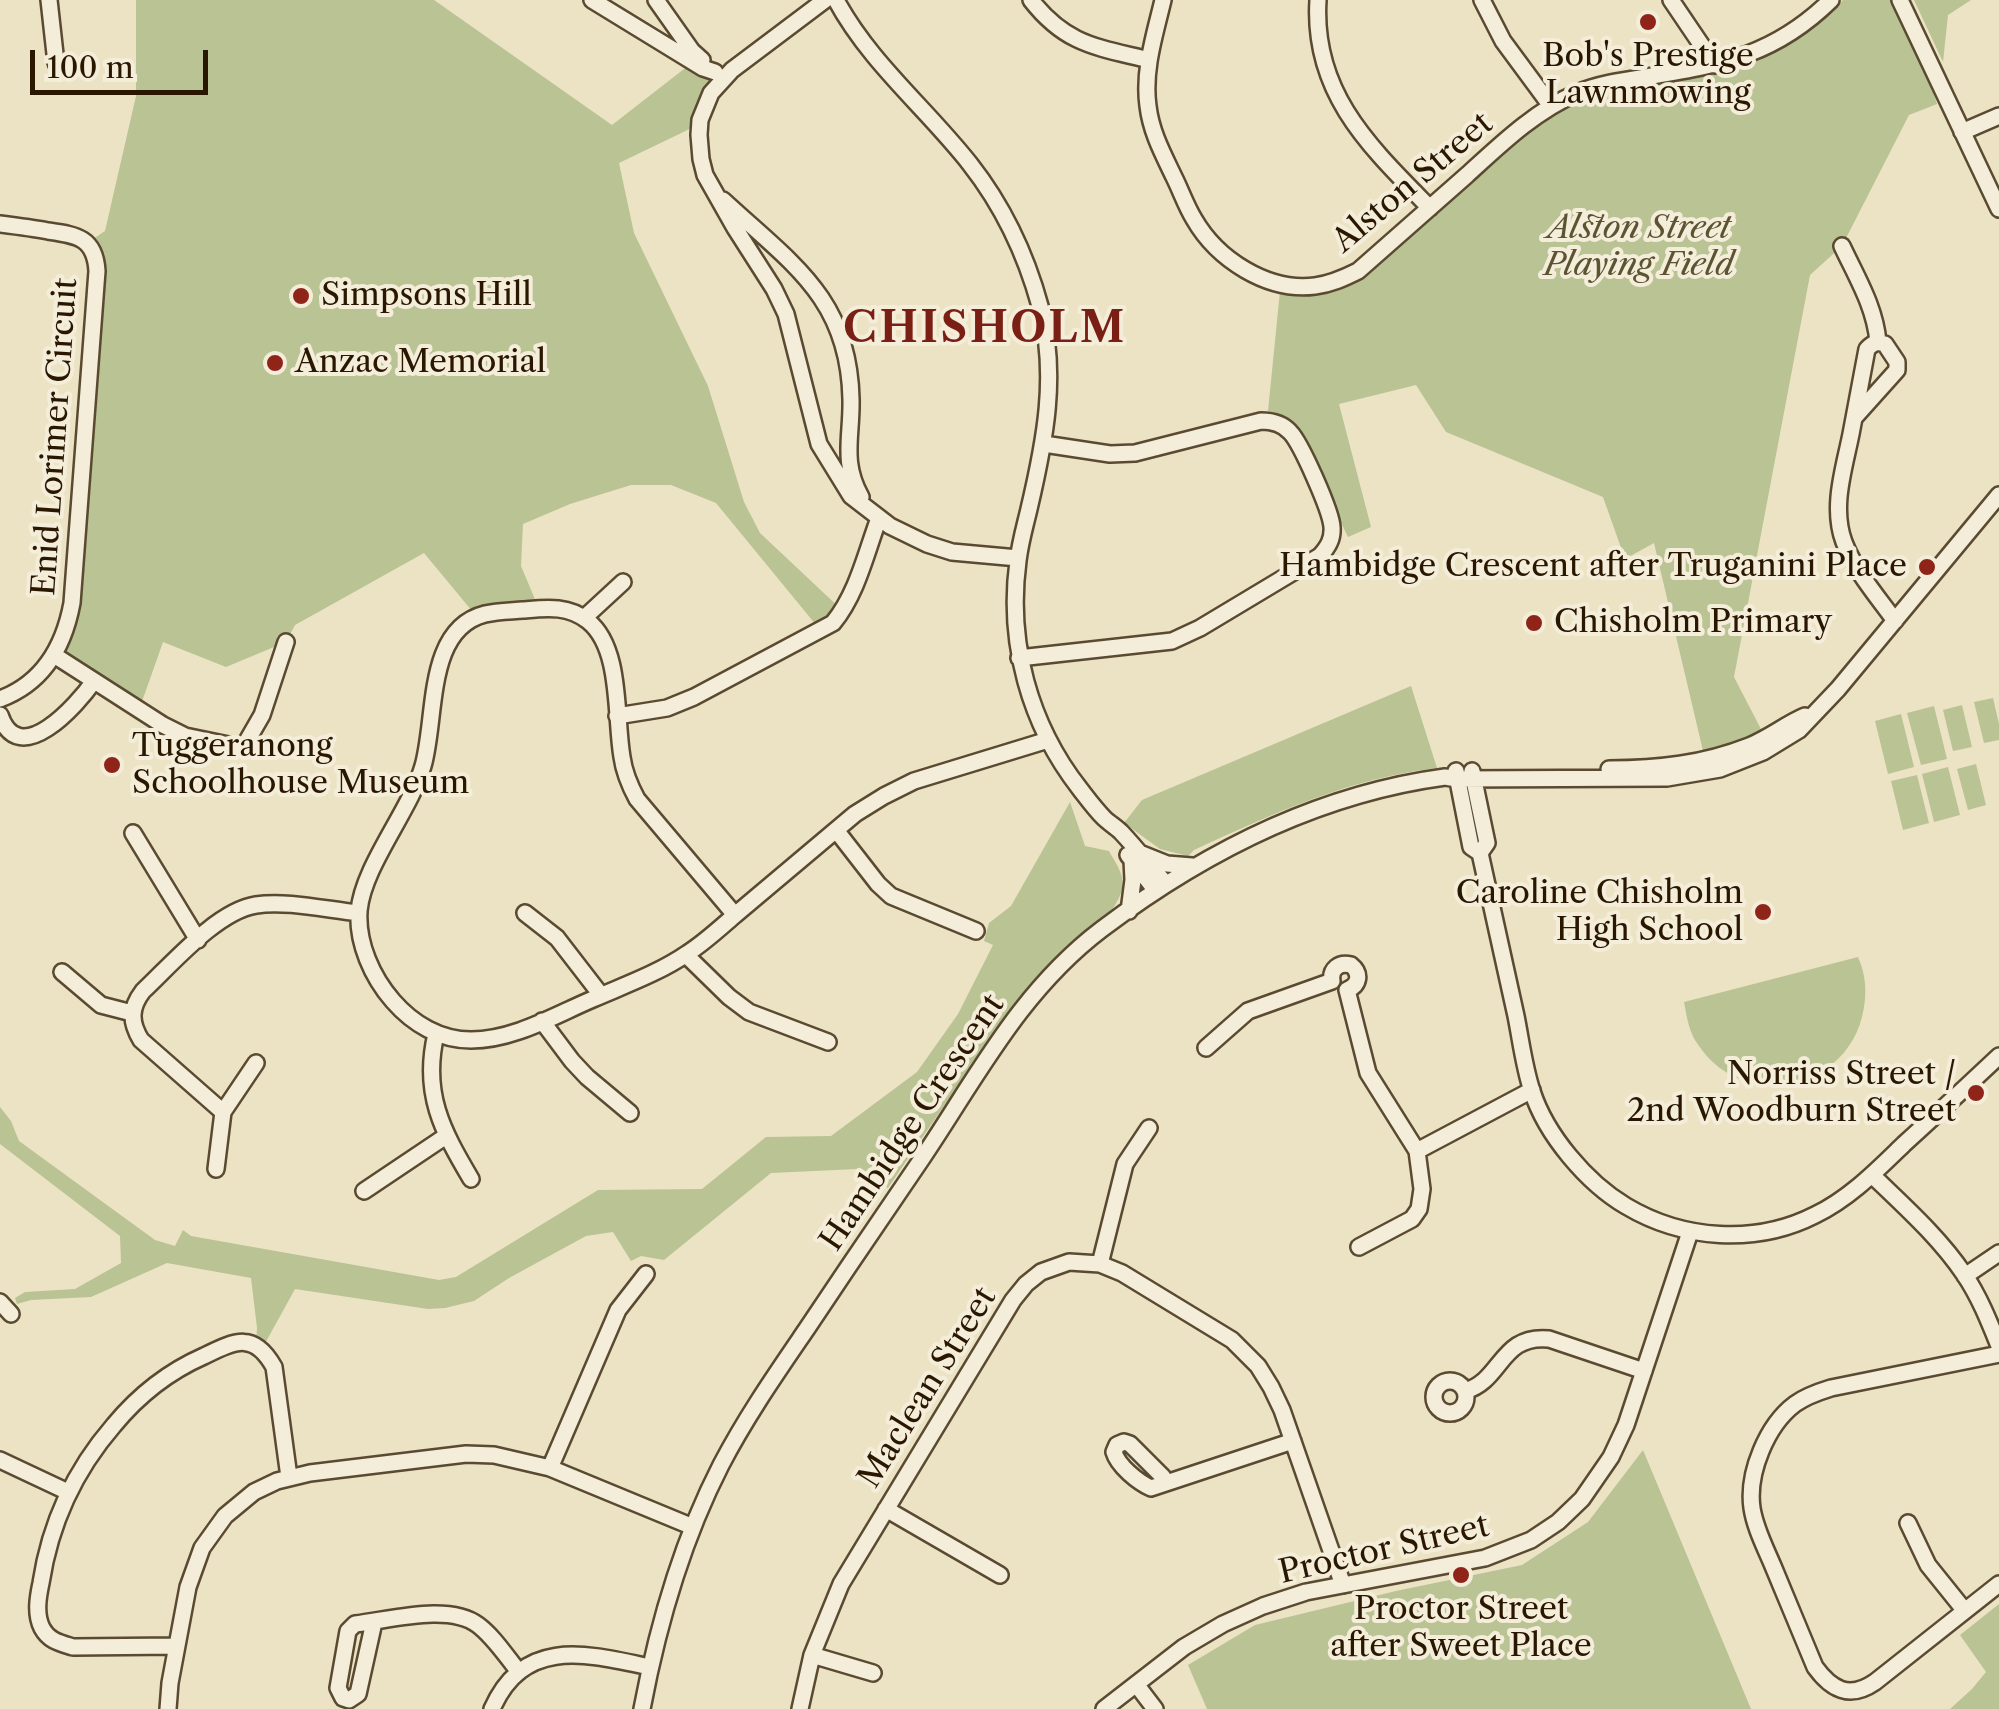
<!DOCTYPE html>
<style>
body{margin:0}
#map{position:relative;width:1999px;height:1709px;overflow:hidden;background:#ece3c4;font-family:"Libre Caslon Text",serif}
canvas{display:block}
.scale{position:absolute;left:30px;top:50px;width:178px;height:45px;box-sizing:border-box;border:5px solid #2a1700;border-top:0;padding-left:12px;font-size:30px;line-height:35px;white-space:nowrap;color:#2a1700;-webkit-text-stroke:8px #f3edd9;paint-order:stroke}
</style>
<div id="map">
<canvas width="1999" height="1709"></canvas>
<div class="scale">100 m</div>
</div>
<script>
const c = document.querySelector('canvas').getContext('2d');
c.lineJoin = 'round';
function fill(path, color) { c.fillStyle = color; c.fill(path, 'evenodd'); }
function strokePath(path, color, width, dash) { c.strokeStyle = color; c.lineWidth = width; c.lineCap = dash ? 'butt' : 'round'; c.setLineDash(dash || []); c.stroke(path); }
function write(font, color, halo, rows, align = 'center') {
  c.font = font + ' "Libre Caslon Text",serif'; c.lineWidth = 8; c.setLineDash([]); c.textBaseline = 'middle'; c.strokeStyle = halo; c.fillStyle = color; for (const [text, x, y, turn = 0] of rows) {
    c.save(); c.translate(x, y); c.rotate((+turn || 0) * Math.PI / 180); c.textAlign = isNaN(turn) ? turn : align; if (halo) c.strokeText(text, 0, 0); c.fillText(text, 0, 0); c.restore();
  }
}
fill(new Path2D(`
 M136,0H434L612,125L693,62L722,78L700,124L619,163L634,233L708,386L744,502L760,533L843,611L821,631L716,503L671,485H631L570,504L523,524L521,566L539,609L477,617L424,553L295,625L286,642L226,667L163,642L139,710L54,655L68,625L97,271L87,243L105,231L136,96Z
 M1843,0H1895L1911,23L1937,104L1909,115L1842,246L1810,275L1734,677L1763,733L1704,755L1654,543L1625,559L1603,497L1446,432L1416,385L1339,404L1371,527L1348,537L1292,423L1268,411L1280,291L1354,280L1382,261L1550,115C1612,81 1668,88 1731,69C1775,56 1810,31 1843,0Z
 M1914,0H1971L1948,15L1943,62Z
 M1411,686L1437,768C1350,778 1272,814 1194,850L1188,856L1160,849L1124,823L1142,800Z
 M1993,698L1999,724V740L1984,743L1974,702Z
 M1962,705L1972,747L1953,751L1943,710Z
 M1934,706L1947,759L1921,765L1907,713Z
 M1901,714L1914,767L1888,774L1875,721Z
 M1976,764L1986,805L1968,810L1957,769Z
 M1948,767L1960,815L1934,822L1922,774Z
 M1917,775L1929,823L1903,830L1891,781Z
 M1070,802L1085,846L1109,851C1116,864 1127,877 1121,893C1109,926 1065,948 1042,975C985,1043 937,1116 888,1188L857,1169L771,1173L664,1260L641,1256L631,1261L613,1232L586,1236L509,1278L474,1301L445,1308L428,1309L295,1289L263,1347L256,1341L257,1328L251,1278L167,1263L91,1297L31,1300L17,1304L15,1298L25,1292L75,1289L121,1263L120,1236L0,1144V1107L11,1121L19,1141L155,1240L175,1246L183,1230L191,1236L439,1280L456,1277L598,1190L702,1189L766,1137L831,1136L917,1072L958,1014L993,945L984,941L989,923L1011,906Z
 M1858,957C1867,977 1867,997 1862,1017C1843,1092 1742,1110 1699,1046C1689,1033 1687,1018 1684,1002Z
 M1643,1450L1751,1709H1207L1188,1665L1255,1625L1396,1591L1522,1565L1588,1522Z
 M1999,1604V1709H1950L1972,1689L1986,1672L1960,1635Z`), '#b9c393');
const minor = new Path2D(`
 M49,0L56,63
 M592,0L703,68L715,72
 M656,0L692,51L702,60
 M825,0L732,70L711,93L700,120L699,135L701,159L705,175L735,228L774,289L786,314L819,444L851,496L890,526L927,544L952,552L1018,558
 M836,0C870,63 926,108 970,164C1003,206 1026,255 1040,306C1058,375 1045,441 1029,509C1025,526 1020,543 1018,561C1007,642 1029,724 1080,789C1087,798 1095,809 1104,818C1109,823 1116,827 1121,832C1137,849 1151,867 1166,884
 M1031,0C1066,45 1097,47 1149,60
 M1163,0C1155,34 1143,70 1148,106C1151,132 1163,154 1174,177C1181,191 1186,206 1194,219C1217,259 1267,292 1315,286C1331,284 1344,278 1358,271C1394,239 1431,207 1467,175C1501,144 1535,111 1577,93C1601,83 1627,80 1652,76C1725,64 1776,54 1831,0
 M1318,0C1312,93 1370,147 1430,208
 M1482,0L1503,41L1551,106
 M1671,0L1715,65
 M1900,0L1999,209
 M1962,132L1999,116
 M723,200C791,263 849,298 851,399C852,437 841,461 861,497
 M0,224C16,226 32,228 48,231C76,235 95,237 97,271L72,603C64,646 43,683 0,699
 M1842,246C1857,278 1875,307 1878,342
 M1854,418L1897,370V362L1885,344C1877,341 1873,343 1867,349C1862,377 1856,406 1851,434C1844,469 1831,507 1844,542C1855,571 1877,596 1895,621
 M584,618L623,582
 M54,655L163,725L185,736L243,748L262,715L286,642
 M1019,658L1172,641L1200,628L1320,556C1328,547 1333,539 1332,527C1331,511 1301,443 1290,432C1282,423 1272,421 1261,421L1135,453L1110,454L1044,444
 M0,715C19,771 77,705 94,681
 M617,716L667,708L694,697L833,623C857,594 866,553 879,518
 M1609,769C1658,769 1703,764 1749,746C1769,738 1786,724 1805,716
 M1456,771L1471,847L1480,853C1492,908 1504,962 1516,1016C1521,1041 1524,1067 1532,1091C1546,1135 1587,1183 1626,1206C1683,1240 1756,1245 1815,1215C1850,1198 1877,1170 1904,1144C1936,1115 1967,1086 1999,1056
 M1472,771L1487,843L1480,853
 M836,830L878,884L891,896L976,931
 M133,833L198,940
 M1142,854L1167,864L1192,866
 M1128,855L1156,891
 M1129,911L1133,880L1132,860
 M525,913L557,938L601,995
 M735,915C720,928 705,942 688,953C659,973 625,985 593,999C555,1015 514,1040 471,1040C440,1040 413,1024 393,1001C372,977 357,943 359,911C363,866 410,811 423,766C437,718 425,629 485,614C497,611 511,611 523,610C546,608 568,605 588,621C622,648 615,717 622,757C624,772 630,786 637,799L735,915L855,814L884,796L914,781L1048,740
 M686,955L729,997L749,1012L828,1042
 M62,972L101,1005L132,1013
 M1332,981C1330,969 1339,962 1351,965C1361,973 1360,985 1347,990
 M1347,990L1368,1073L1417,1151L1422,1189L1419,1209L1412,1219L1359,1247
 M542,1021L572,1061L587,1077L630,1113
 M436,1034C422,1093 442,1130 471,1179
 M1206,1048L1248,1011L1332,981
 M223,1112L141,1040C130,1022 130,1008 143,991C172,964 217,911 256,905C286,900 328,910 359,913
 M1417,1151L1532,1090
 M216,1169L223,1112L256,1063
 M1872,1175C1904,1206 1939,1237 1964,1274C1979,1296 1989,1321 1999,1346
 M364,1191L446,1136
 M1100,1264L1125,1164L1149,1128
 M1965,1276L1999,1253
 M0,1302L11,1314
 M1999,1354L1831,1388C1818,1392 1806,1396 1795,1404C1767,1425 1747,1473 1752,1508C1755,1528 1765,1547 1773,1566C1787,1600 1801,1633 1815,1667C1831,1689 1849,1700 1875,1682L1999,1584
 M1434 1397a16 16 0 1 1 32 0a16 16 0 1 1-32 0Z
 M1465,1391C1502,1381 1500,1334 1549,1339L1644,1371
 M0,1460L68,1492
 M550,1468L618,1310L646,1274
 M1162,1484L1163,1477L1130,1444L1124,1442L1117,1445L1114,1452C1118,1466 1138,1482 1151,1488L1293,1441
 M886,1509L1000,1575
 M1908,1523L1928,1565L1965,1611
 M374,1622L358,1694L349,1700L343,1698L338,1688L348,1631L355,1624C390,1620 449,1603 478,1625C494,1637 506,1656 519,1672
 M177,1646L73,1647C60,1643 49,1641 42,1628C35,1614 38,1597 41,1583C50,1524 75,1470 114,1425C138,1396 170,1371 204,1356C235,1341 254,1331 274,1367L289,1477
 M812,1655L873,1673
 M1136,1684L1155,1709
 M168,1709L170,1683L188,1587L202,1548L225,1516L254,1492L277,1481L310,1473L466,1454L494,1455L550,1468L693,1527
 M492,1709C524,1636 588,1654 650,1667
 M642,1709C658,1624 682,1541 721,1465C746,1417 776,1374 806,1330C844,1273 882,1217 921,1160C977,1077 1020,991 1102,929C1204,852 1318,794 1445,777L1457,779L1667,778L1720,769L1763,752L1799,730L1838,689L1999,495
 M800,1709L812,1655L841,1584L1013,1300L1026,1284L1041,1272L1069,1262L1100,1264L1122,1273L1232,1340L1258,1366L1271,1387L1282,1410L1343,1585
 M1104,1709L1184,1647L1223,1624L1263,1606L1306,1592L1485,1558L1531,1540L1558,1522L1582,1499L1611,1457L1626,1425L1690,1232`);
strokePath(minor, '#5a4a31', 20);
strokePath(minor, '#f3edd9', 15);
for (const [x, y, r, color] of [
 [1648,22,10,"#8f2418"],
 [301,296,10,"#8f2418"],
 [275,363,10,"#8f2418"],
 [1927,567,10,"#8f2418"],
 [1534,623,10,"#8f2418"],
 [112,765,10,"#8f2418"],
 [1763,912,10,"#8f2418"],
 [1976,1093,10,"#8f2418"],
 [1461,1575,10,"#8f2418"]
]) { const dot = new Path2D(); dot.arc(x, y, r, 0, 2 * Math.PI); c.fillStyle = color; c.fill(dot); strokePath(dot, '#f3edd9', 4); }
write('32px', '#2a1700', '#f3edd9', [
 ["Bob's Prestige",1648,57,"center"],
 ["Lawnmowing",1648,94,"center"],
 ["Simpsons Hill",321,296],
 ["Anzac Memorial",295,363],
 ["Hambidge Crescent after Truganini Place",1907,567,"right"],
 ["Chisholm Primary",1554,623],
 ["Tuggeranong",132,747],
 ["Schoolhouse Museum",132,784],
 ["Caroline Chisholm",1743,894,"right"],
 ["High School",1743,931,"right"],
 ["Norriss Street /",1956,1075,"right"],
 ["2nd Woodburn Street",1956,1112,"right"],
 ["Proctor Street",1461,1610,"center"],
 ["after Sweet Place",1461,1647,"center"]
], 'left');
write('32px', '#2a1700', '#f3edd9', [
 ["Alston Street",1413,183,-40],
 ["Enid Lorimer Circuit",56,437,-86],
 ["Hambidge Crescent",913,1123,-56],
 ["Maclean Street",928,1388,-58],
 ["Proctor Street",1384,1550,-13]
]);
write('italic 32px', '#5c5333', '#f3edd9', [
 ["Alston Street",1639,229],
 ["Playing Field",1639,266]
]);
c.letterSpacing = '2.5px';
write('bold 42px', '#7a1f14', '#f3edd9', [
 ["CHISHOLM",985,330]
]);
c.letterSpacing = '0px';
</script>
